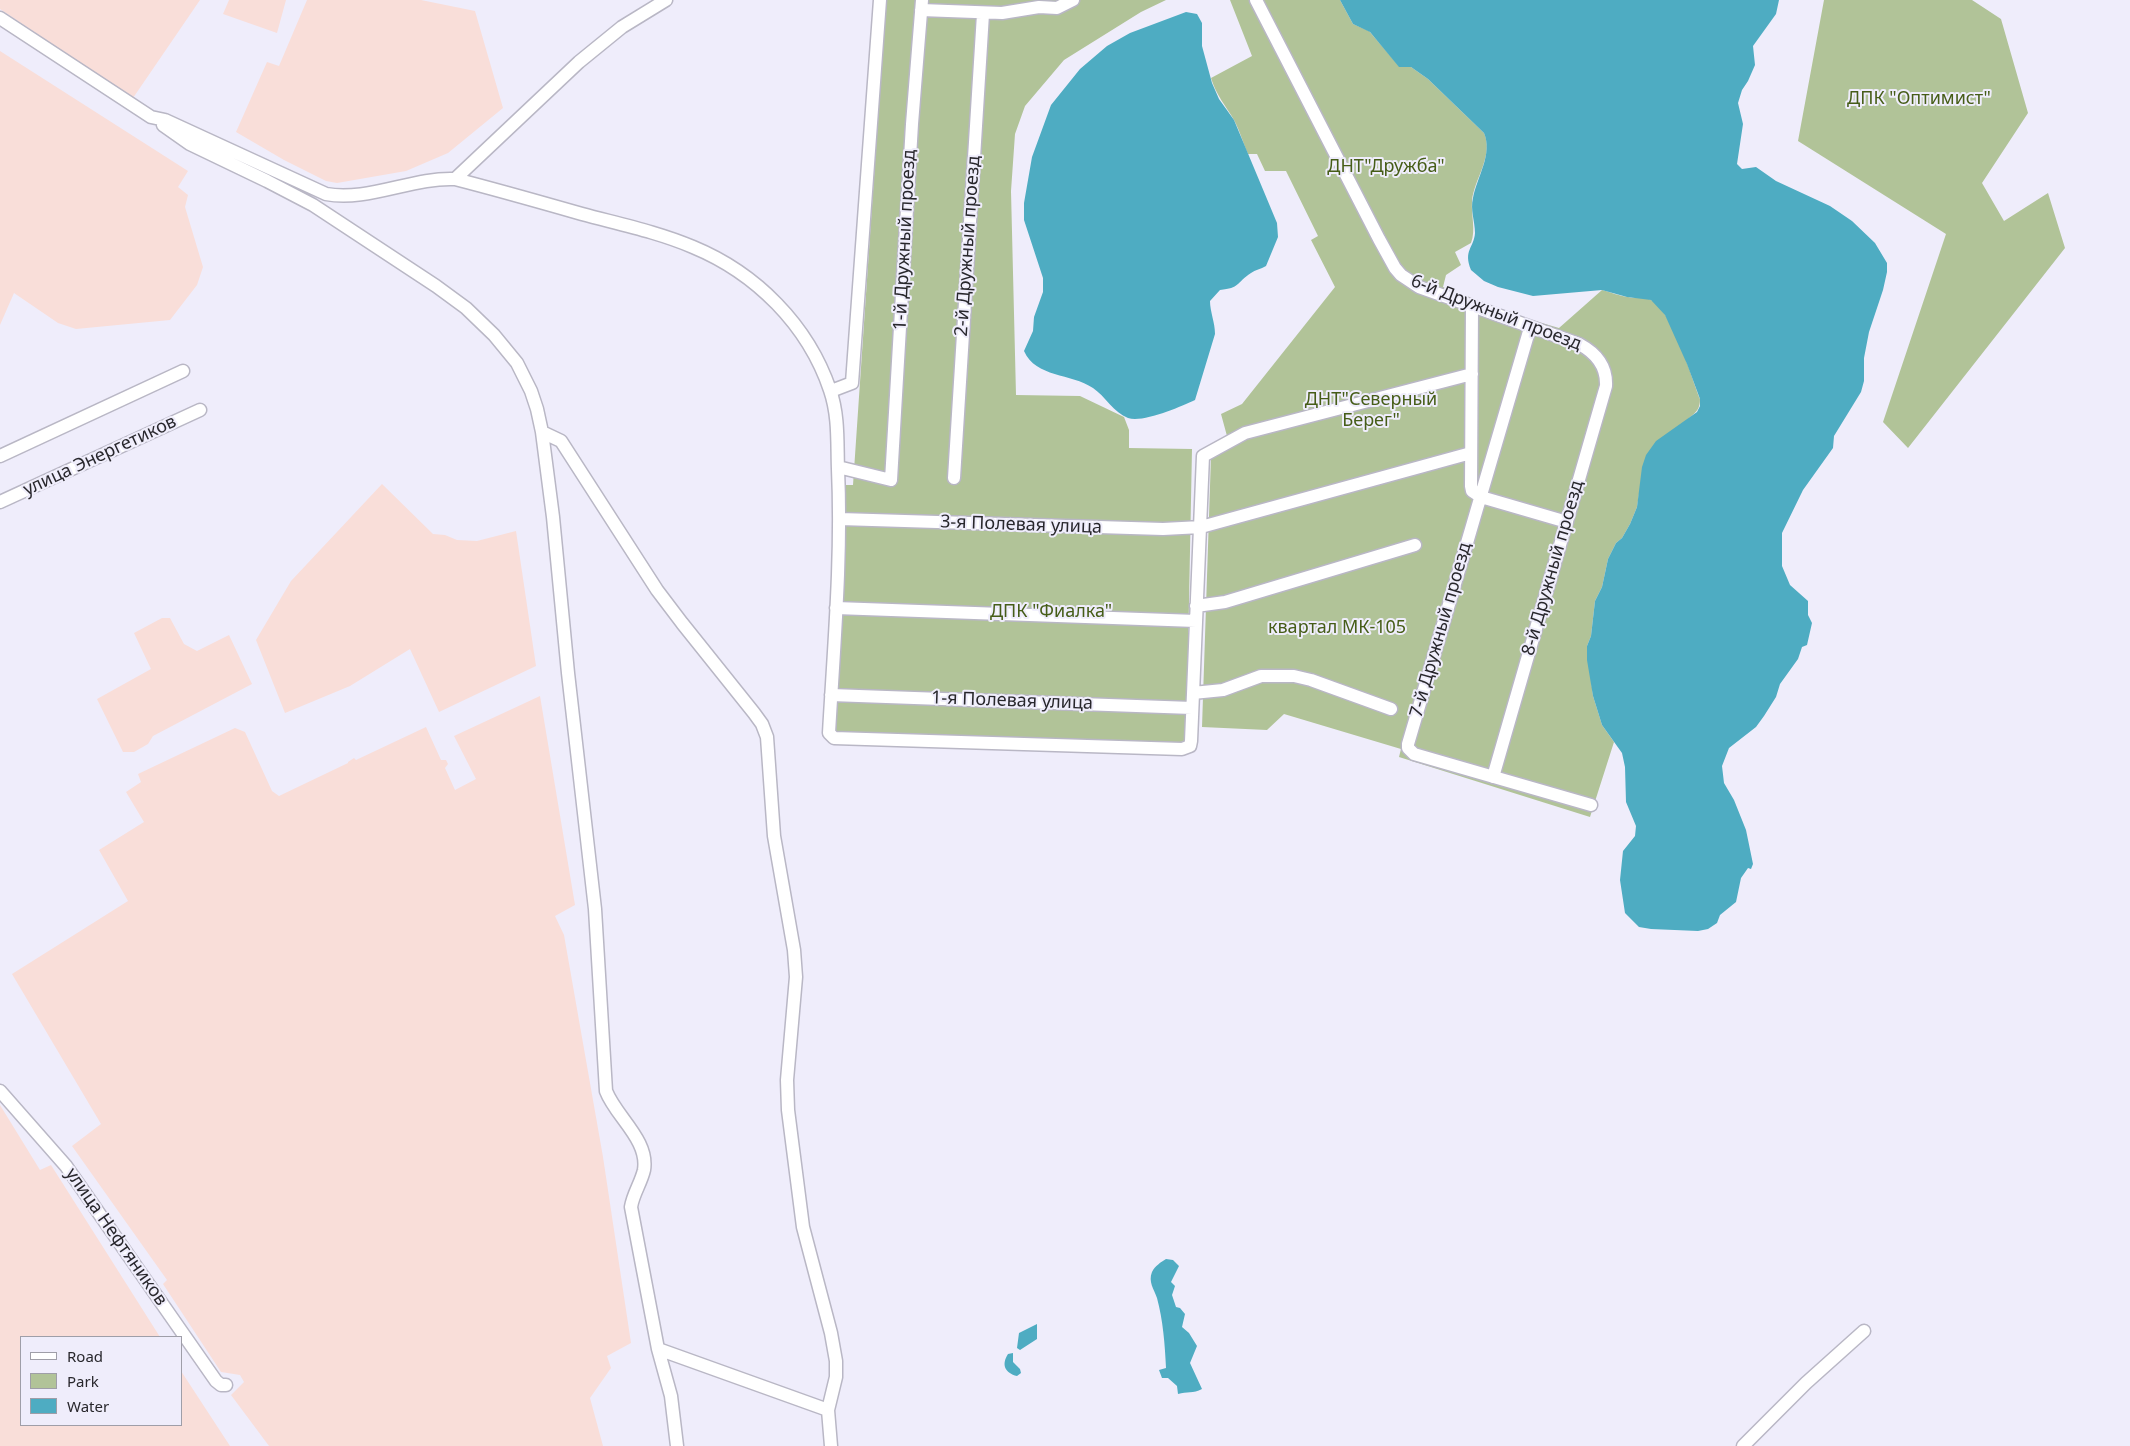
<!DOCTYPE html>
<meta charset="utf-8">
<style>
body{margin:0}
#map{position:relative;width:2130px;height:1446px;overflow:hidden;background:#efedfb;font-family:"Noto Sans",sans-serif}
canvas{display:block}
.legend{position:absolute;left:20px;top:1336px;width:162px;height:90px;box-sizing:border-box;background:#efedfb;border:1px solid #9f9ea8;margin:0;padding:6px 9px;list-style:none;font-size:15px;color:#28272c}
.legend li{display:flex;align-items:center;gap:10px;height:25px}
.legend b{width:25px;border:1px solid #9f9ea8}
</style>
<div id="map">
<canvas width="2130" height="1446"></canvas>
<ul class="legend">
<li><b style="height:6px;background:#fff"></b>Road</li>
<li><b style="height:14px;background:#b1c398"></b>Park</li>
<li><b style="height:14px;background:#4eacc2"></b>Water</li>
</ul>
</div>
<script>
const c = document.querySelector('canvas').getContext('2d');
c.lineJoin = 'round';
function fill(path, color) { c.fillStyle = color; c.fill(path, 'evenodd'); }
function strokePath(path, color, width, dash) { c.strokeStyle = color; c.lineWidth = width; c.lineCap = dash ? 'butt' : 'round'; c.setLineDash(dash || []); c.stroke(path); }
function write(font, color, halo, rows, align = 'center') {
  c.font = font + ' "Noto Sans",sans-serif'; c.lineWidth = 4; c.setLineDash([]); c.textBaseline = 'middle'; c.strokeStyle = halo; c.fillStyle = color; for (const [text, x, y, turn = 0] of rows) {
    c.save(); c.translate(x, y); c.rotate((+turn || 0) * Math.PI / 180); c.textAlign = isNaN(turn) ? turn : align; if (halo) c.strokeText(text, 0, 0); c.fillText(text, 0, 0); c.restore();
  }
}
fill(new Path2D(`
 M0,0H200L133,98L0,9Z
 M229,0H286L277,33L223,14Z
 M307,0H421L475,11L503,108L448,153L406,171L337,183L326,181L284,160L236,132L267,62L279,66Z
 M0,51L188,171L178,187L188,195L185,207L203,267L197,285L170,320L76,329L58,323L14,293L0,325Z
 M382,484L433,534L445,535L457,540L477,541L516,531L536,666L439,712L410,649L350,686L285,713L256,640L291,581Z
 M162,618H170L184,644L197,651L229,635L252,684L153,736L148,744L134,752H123L97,699L151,669L134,633Z
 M540,696L575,905L555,916L564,935L603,1157L631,1343L607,1356L611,1368L590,1398L603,1446H269L231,1395L244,1382L240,1375L221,1372L163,1284L167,1280L72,1146L101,1124L12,974L128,901L99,850L144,822L126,792L141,782L138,774L235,728L245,732L272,791L279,796L348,763V762L354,758L356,760L426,727L441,760H446L448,764L445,768L455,790L476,779L454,736Z
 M0,1105L40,1170L51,1165L160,1337H21V1425H181V1371L230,1446H0Z`), '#f9ded9');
fill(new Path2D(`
 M886,0H1166L1141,12L1064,60L1025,106L1015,134L1011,191L1016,395L1080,396L1124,417L1129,430V448L1192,449L1186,755L831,743L843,485H853Z
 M1230,0H1340L1353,24L1369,31L1399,66L1411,67L1428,79L1484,133C1494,156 1474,179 1472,201C1471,216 1476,230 1471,243L1455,252L1461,265L1446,275L1443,287L1528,319L1559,328L1602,290C1610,292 1619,296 1628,297C1635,299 1643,296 1651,300C1672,310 1691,376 1700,399C1700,408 1697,412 1689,418L1639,494L1637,507L1630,524L1622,538L1616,543L1608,559L1602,587L1595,601L1591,636L1587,646L1593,696L1602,725L1614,742L1590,817L1399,757L1401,749L1284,714L1267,730L1202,727L1211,456L1230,447L1221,414L1242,404L1335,287L1311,240L1318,236L1286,171H1265L1257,154H1248C1243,143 1240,131 1234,120C1226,106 1216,95 1211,78L1252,56Z
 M1824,0H1972L2001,19L2028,113L1982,183L2004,221L2048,193L2065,248L1908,448L1883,422L1946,234L1798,141Z`), '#b1c398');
fill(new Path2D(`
 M1340,0H1779L1776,14L1753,46L1755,65L1748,81L1742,90L1738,103L1743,124L1737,164L1742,169L1756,167L1776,181L1830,206L1852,221L1875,243L1887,263V272L1883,290L1869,332L1864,358V381L1861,392L1834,436L1833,448L1803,490L1782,533V566L1790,585L1808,601V615L1812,623L1807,645L1802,647L1798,659L1780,684L1776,697L1764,716L1756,727L1729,748L1722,766L1724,783L1734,800L1746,830L1753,864L1751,869L1748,868L1741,878L1736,902L1720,915L1717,923L1708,929L1698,931L1651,929L1639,927L1625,913L1620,880L1623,851L1635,836L1636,826L1626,802L1625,767L1622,753L1602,725L1593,696L1587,660V646L1591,636L1595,601L1602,587L1608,559L1616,543L1622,538L1630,524L1637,507L1642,467L1646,455L1656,441L1697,412L1700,406V399L1687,364L1665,315L1651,300L1627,297L1602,290L1533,296L1498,287L1484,281L1471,270C1463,250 1474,248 1475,233C1475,221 1470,210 1473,198C1477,177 1493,154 1484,133L1428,79L1411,67H1399L1370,32L1353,24Z
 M1186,12L1197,14L1202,23V46L1212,83L1219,99L1234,120L1277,223L1278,237L1266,266C1261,269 1255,270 1251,273C1236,283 1240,288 1220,290L1210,301C1210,312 1215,322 1215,334L1195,400C1180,407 1143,423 1128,418C1114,413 1105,396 1093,388C1071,373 1036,378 1024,351L1033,331L1034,317L1043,292V278L1024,220V203L1032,157L1051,105L1080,69L1107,46L1130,33Z
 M1166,1259L1173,1260L1179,1266L1171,1282L1175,1286L1172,1295L1176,1307L1180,1308L1185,1314L1182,1327L1189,1333L1197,1346L1190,1363L1202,1389C1193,1394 1187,1391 1178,1394L1177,1386L1168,1378H1162L1159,1370L1166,1368C1165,1345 1163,1320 1157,1298C1154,1289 1148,1282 1152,1272C1155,1266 1161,1262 1166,1259Z
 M1037,1324V1339L1020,1350L1017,1348L1019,1333Z
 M1013,1353V1362L1020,1369L1021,1373L1017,1376C1005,1373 1001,1365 1008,1354Z`), '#4eacc2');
const minor = new Path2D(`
 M1256,0L1379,239L1395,268L1401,275L1419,287L1579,344C1596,353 1607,366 1606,386L1493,777
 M921,10L1002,13L1039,7L1057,8L1073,0
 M0,18L151,117L165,120L326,194C367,202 413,177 455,179C498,190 540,202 582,214C619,224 658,232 693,247C756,273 808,325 830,390C839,416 837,443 838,469C842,557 834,645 829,733L834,738L1182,749L1190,746L1191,741L1203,456L1245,433L1472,374
 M163,125L190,144L267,181L313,205L436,286L466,308L494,335L517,363L531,391L537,409L542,432L553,517L568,673L595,909L606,1091C616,1117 649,1140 644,1170C641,1183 633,1194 631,1207L658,1349L828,1410
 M455,179L579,62L622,27L666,0
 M1472,307L1471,486L1472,491L1481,497L1567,522
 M1530,328L1408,744V748L1414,754L1591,805
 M831,391L852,383L880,0
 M542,432L561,441L657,590L682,623L754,713L762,724L767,737L774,836L794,950L796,977L787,1080L788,1110L803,1227L831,1333L836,1361V1377L828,1410L831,1446
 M0,456L183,371
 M838,467L891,480L912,124L922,0
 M954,478L983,14
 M0,502L200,410
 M840,519L1163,529L1201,527L1471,453
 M1196,606L1225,602L1415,545
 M836,608L1196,621
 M1193,693L1223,690L1261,676H1294L1311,680L1391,709
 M831,695L1192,708
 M0,1091L66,1166L216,1381L221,1385H226
 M658,1349L671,1396L677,1446
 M1743,1446L1806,1383L1864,1331`);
strokePath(minor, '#b9b7c5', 15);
strokePath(minor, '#fff', 12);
write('18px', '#465d18', '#efedfb', [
 ["ДПК \"Оптимист\"",1919,99],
 ["ДНТ\"Дружба\"",1386,167],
 ["ДНТ\"Северный",1371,400],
 ["Берег\"",1371,421],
 ["ДПК \"Фиалка\"",1051,612],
 ["квартал МК-105",1337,628]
]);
write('18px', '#28272c', '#efedfb', [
 ["1-й Дружный проезд",905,240,-87],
 ["2-й Дружный проезд",968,246,-86],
 ["6-й Дружный проезд",1496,313,21],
 ["улица Энергетиков",100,456,-25],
 ["3-я Полевая улица",1021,525,2],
 ["8-й Дружный проезд",1553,568,-74],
 ["7-й Дружный проезд",1441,630,-74],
 ["1-я Полевая улица",1012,701,2],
 ["улица Нефтяников",116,1237,55]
]);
</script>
